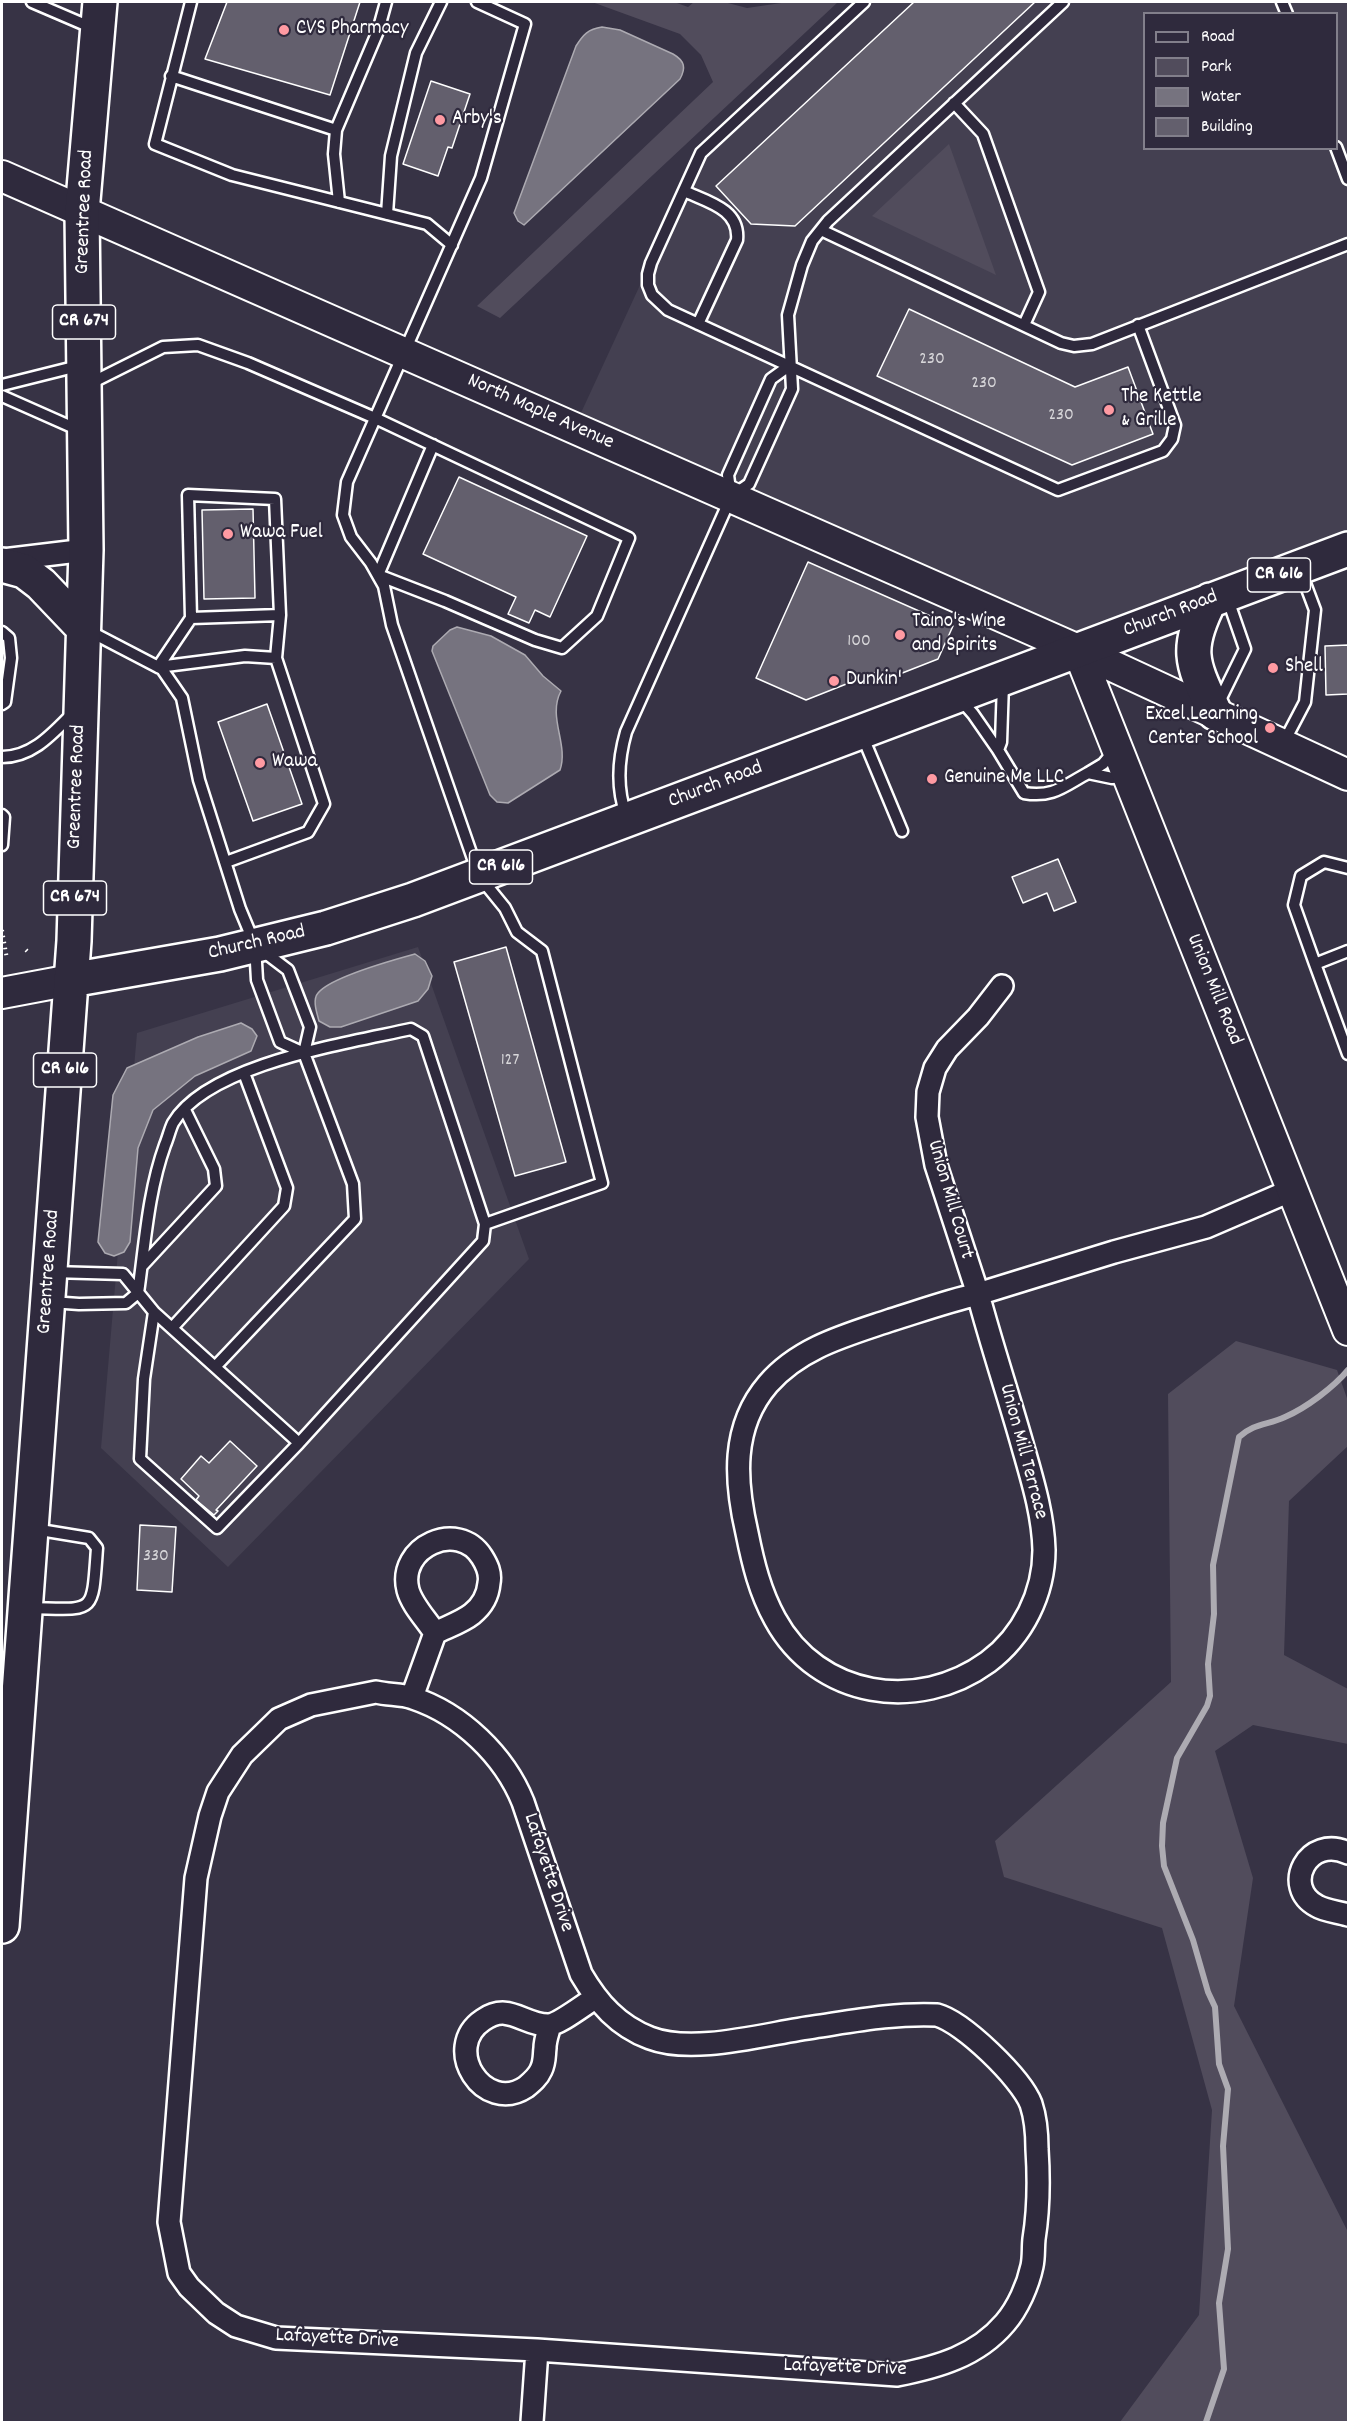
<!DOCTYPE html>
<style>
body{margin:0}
#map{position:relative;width:1350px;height:2424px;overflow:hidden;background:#373345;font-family:Dekko,sans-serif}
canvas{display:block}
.frame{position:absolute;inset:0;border:3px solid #fff;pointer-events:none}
.legend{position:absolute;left:1143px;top:12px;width:195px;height:138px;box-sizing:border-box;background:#2f2a3d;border:2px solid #827f8b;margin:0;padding:8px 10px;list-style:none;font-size:18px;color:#fff}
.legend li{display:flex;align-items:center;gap:12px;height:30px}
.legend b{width:30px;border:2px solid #827f8b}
</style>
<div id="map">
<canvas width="1350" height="2424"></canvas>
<div class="frame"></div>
<ul class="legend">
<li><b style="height:8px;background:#2f2a3d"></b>Road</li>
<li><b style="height:16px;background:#514c5c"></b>Park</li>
<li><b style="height:16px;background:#76737f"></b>Water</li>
<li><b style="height:16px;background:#635f6d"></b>Building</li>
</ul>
</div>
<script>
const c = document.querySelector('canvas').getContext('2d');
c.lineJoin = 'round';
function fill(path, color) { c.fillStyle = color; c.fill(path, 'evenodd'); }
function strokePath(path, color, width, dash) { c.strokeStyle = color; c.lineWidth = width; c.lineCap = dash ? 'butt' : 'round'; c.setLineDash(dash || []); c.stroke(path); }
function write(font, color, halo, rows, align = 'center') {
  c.font = font + ' Dekko,sans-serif'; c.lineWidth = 4.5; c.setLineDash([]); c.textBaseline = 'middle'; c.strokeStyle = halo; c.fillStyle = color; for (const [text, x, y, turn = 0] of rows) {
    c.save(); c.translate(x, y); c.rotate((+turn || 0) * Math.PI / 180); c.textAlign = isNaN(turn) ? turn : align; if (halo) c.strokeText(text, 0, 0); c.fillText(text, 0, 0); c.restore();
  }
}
fill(new Path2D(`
 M864,2H1348V549L1078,650L574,428L701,153ZM1144,14H1336V148H1144Z
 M418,947L529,1259L228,1567L101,1448L137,1033Z`), '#444051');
fill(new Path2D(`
 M592,2H674L688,7L694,2H724L747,8L788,2H838L500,318L477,306L713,82L701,55L680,34Z
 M949,144L996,275L872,216Z
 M1236,1341L1337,1370L1348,1401V1446L1289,1501L1284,1655L1348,1689V1744L1253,1725L1215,1751L1253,1878L1234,2006L1348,2232V2422H1120L1199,2315L1212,2110L1162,1928L1004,1877L995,1841L1171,1682L1168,1394Z`), '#514c5c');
const water = new Path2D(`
 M602,27L620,30L673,54C685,61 686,68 680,79L524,225L518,221L514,213L576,46C583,35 588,29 602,27Z
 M457,627L491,636L525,655L543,676L561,691C547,717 569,744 560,770L508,803L497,802L490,795L432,651L433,646L450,630Z
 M415,954L425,961L432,976L428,989L418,1001L341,1027H330L319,1021C317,1013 312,1000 318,993C331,977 393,960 415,954Z
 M241,1023L252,1029L257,1036L251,1051L195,1076L153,1110L138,1148L130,1242L124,1252L114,1256L105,1253L98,1242L113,1095L127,1068L198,1037Z`);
fill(water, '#76737f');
strokePath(water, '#adabb2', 1.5);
strokePath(new Path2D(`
 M1206,2422L1224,2369L1219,2303L1228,2249L1223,2146L1228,2089L1219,2064L1215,2007L1208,1992L1193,1940L1164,1866L1162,1846L1163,1823L1177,1758L1207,1706L1210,1696L1208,1664L1214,1614L1213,1565L1239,1437C1254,1423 1268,1425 1285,1417C1306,1408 1334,1387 1348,1370`), '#adabb2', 6);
const building = new Path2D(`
 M227,2H360L330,95L205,59Z
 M914,2H1035L795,226L751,224L716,186Z
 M431,81L470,94L452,148L448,147L438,176L403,164Z
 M909,309L1075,387L1128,367L1153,434L1072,465L877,376Z
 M459,477L587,536L550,617L535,610L529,623L508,614L516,597L423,554Z
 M253,509L255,598L204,599L202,510Z
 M808,562L953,626L938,659L887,679L874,673L806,700L756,678Z
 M1348,645V694L1326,695L1325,646Z
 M267,704L302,804L253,821L218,722Z
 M1058,859L1076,902L1054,911L1047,893L1023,903L1012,877Z
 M506,947L566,1162L515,1176L454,962Z
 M230,1441L257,1466L216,1510L218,1511L214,1515L196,1500L199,1496L181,1479L201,1456L209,1463Z
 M140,1525L176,1527L172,1592L137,1590Z`);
fill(building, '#635f6d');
strokePath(building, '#fff', 1.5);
const lane = new Path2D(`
 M32,2L95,29
 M191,2L155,144L232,175L427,224L452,245
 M477,2L525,24L481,178L347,482L343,515L351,537L371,563L384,586L392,625L479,876L505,908L517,932L542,951L602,1183L485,1224
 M864,2L701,153L651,263L648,274V285L652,295L668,310L1058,490L1163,451L1172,439L1175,425L1138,325
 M1282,2L1287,14
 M171,76L336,130
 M954,103L983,134L1039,292L1024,325
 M1336,147L1348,179
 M684,191C708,202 740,209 737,240L698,324
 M339,202L334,154L336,130L378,31L386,2
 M387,214L391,156L416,53L441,2
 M821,230L1061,343L1074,346L1092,344L1348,244
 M89,384L163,347L198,345L248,363L375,418L629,538L597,616L562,648L535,640L445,601L378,575L433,445
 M2,385L82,365
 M2,396L81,431
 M733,495L749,484L792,389L788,315L802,265L812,241L828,221L1063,2
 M89,631L162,669L182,698L199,780L240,909L255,945L257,980L280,1042L304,1053
 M2,632L9,638L11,658L5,702L2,704
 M276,658L280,615
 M158,667L191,618L188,495L275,499L280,615L191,618
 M158,667L245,656L276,658L324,804L308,832L226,862
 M959,698L973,714L998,750L1001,742L1003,683
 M1218,704L1245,649L1227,597
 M862,735L902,831
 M1283,744L1305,702L1315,610L1300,570
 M998,750L1024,793C1053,798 1064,786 1088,773
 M1114,751L1103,764L1088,773L1112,778L1126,777
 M2,757C33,757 53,733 74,712
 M2,815L4,817L2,845
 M626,815C616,787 618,760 626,732L731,497L728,475L771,379L789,366
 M1348,868L1324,862L1301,876L1294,905L1315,964L1348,951
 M1315,964L1348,1054
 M142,1266L216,1186L214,1169L185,1110
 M52,1272L123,1274L154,1312L299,1443
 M51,1302L79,1304L126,1303L138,1293C145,1244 148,1192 165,1145C168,1138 170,1129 173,1123C208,1064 348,1043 411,1029L423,1036L485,1224L483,1241L299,1443L217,1528L140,1459L144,1379L154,1312
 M172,1328L284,1206L287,1188L244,1073
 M215,1367L355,1219L353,1184L304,1053L310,1027L288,970L263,951
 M28,1608C96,1609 92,1617 97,1548L89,1538L34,1529`);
const street = new Path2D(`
 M3,560L86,550
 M1002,986L978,1017L947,1049L935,1068L928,1092L927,1117L936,1165L978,1294L1114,1252L1206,1227L1292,1190
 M978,1294C991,1343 1007,1391 1021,1440C1031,1476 1043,1512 1044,1550C1044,1593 1023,1636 988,1662C918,1713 818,1698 775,1619C760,1592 753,1563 747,1533C735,1481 731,1427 768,1384C800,1347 847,1335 891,1320C920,1311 948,1301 978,1294Z
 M376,1692C388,1695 402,1694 413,1698C461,1714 504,1755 523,1802L581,1974C598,2003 618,2026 650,2038C694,2055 768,2033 814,2027C854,2021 895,2013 937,2015C963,2022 1021,2078 1031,2104C1036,2119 1037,2133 1037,2149C1039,2180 1039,2208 1034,2239C1033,2248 1034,2257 1032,2266C1028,2285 1018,2308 1005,2323C977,2356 938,2367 897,2375L537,2350L276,2338L236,2326L216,2313L189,2287L179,2273L169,2222L196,1878L210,1816L218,1792L242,1755L279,1719L311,1705Z
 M412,1697L435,1633C426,1619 412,1605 408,1590C397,1547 458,1519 482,1557C487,1565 491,1573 489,1583C488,1595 482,1606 472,1614C462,1622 447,1627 435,1633
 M1348,1853C1308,1834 1281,1887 1317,1906C1325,1911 1339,1912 1348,1915
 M550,2025C548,2033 545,2040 545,2048C544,2056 545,2062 541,2070C538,2077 532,2082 526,2087C484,2115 441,2048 483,2020C509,2002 523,2025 548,2025C558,2025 585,2004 595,1998
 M532,2422L537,2350`);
const secondary = new Path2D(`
 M2,176L1078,650L1348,775
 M1078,650L1348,1330
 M2,993L71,980`);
const primary = new Path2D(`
 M2,565L24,571L41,584L83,628
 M1210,600C1184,651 1192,663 1215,713
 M71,980L220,954L326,928L413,900L1348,549
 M2,1926L74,941L86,550L82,212L100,2`);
strokePath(lane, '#fff', 15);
strokePath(street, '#fff', 26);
strokePath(secondary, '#fff', 34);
strokePath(primary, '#fff', 38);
strokePath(new Path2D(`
 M2,930L7,959
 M26,950L29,953`), '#fff', 4, [1.5, 4.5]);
strokePath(lane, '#2f2a3d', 10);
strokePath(street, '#2f2a3d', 21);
strokePath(secondary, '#2f2a3d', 30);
strokePath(primary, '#2f2a3d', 33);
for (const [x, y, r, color] of [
 [284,30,6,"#ff9aa2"],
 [440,120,6,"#ff9aa2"],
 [1109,410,6,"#ff9aa2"],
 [228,534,6,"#ff9aa2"],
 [900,635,6,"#ff9aa2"],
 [1273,668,6,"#ff9aa2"],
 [834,681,6,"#ff9aa2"],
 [1270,728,6,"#ff9aa2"],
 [260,763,6,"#ff9aa2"],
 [932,779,6,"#ff9aa2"]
]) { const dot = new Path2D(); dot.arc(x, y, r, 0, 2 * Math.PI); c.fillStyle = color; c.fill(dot); strokePath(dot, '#2f2a3d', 2); }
write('18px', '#d8d7da', null, [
 ["230",932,361],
 ["230",984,385],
 ["230",1061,417],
 ["100",859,643],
 ["127",510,1062],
 ["330",156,1558]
]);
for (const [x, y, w] of [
 [84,322,63],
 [1279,575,63],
 [501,867,63],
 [75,898,63],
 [65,1070,63]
]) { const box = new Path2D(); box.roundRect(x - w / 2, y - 17, w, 34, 4.5); c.fillStyle = '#2f2a3d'; c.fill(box); strokePath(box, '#fff', 1.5); }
write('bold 20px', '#fff', null, [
 ["CR 674",84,322],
 ["CR 616",1279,575],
 ["CR 616",501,867],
 ["CR 674",75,898],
 ["CR 616",65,1070]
]);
write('21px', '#fff', '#2f2a3d', [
 ["CVS Pharmacy",296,30],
 ["Arby's",452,120],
 ["The Kettle",1121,398],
 ["& Grille",1121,422],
 ["Wawa Fuel",240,534],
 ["Taino's Wine",912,623],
 ["and Spirits",912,647],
 ["Shell",1285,668],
 ["Dunkin'",846,681],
 ["Excel Learning",1258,716,"right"],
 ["Center School",1258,740,"right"],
 ["Wawa",272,763],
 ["Genuine Me LLC",944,779]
], 'left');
write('21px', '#fff', '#2f2a3d', [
 ["Greentree Road",86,212,-88],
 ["North Maple Avenue",540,413,24],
 ["Church Road",1171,615,-21],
 ["Church Road",716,786,-21],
 ["Greentree Road",78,787,-88],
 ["Church Road",257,944,-13],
 ["Union Mill Road",1213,990,68],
 ["Union Mill Court",949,1200,74],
 ["Greentree Road",50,1272,-86],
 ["Union Mill Terrace",1022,1452,75],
 ["Lafayette Drive",547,1873,72],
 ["Lafayette Drive",337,2340,3],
 ["Lafayette Drive",845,2369,2]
]);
</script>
